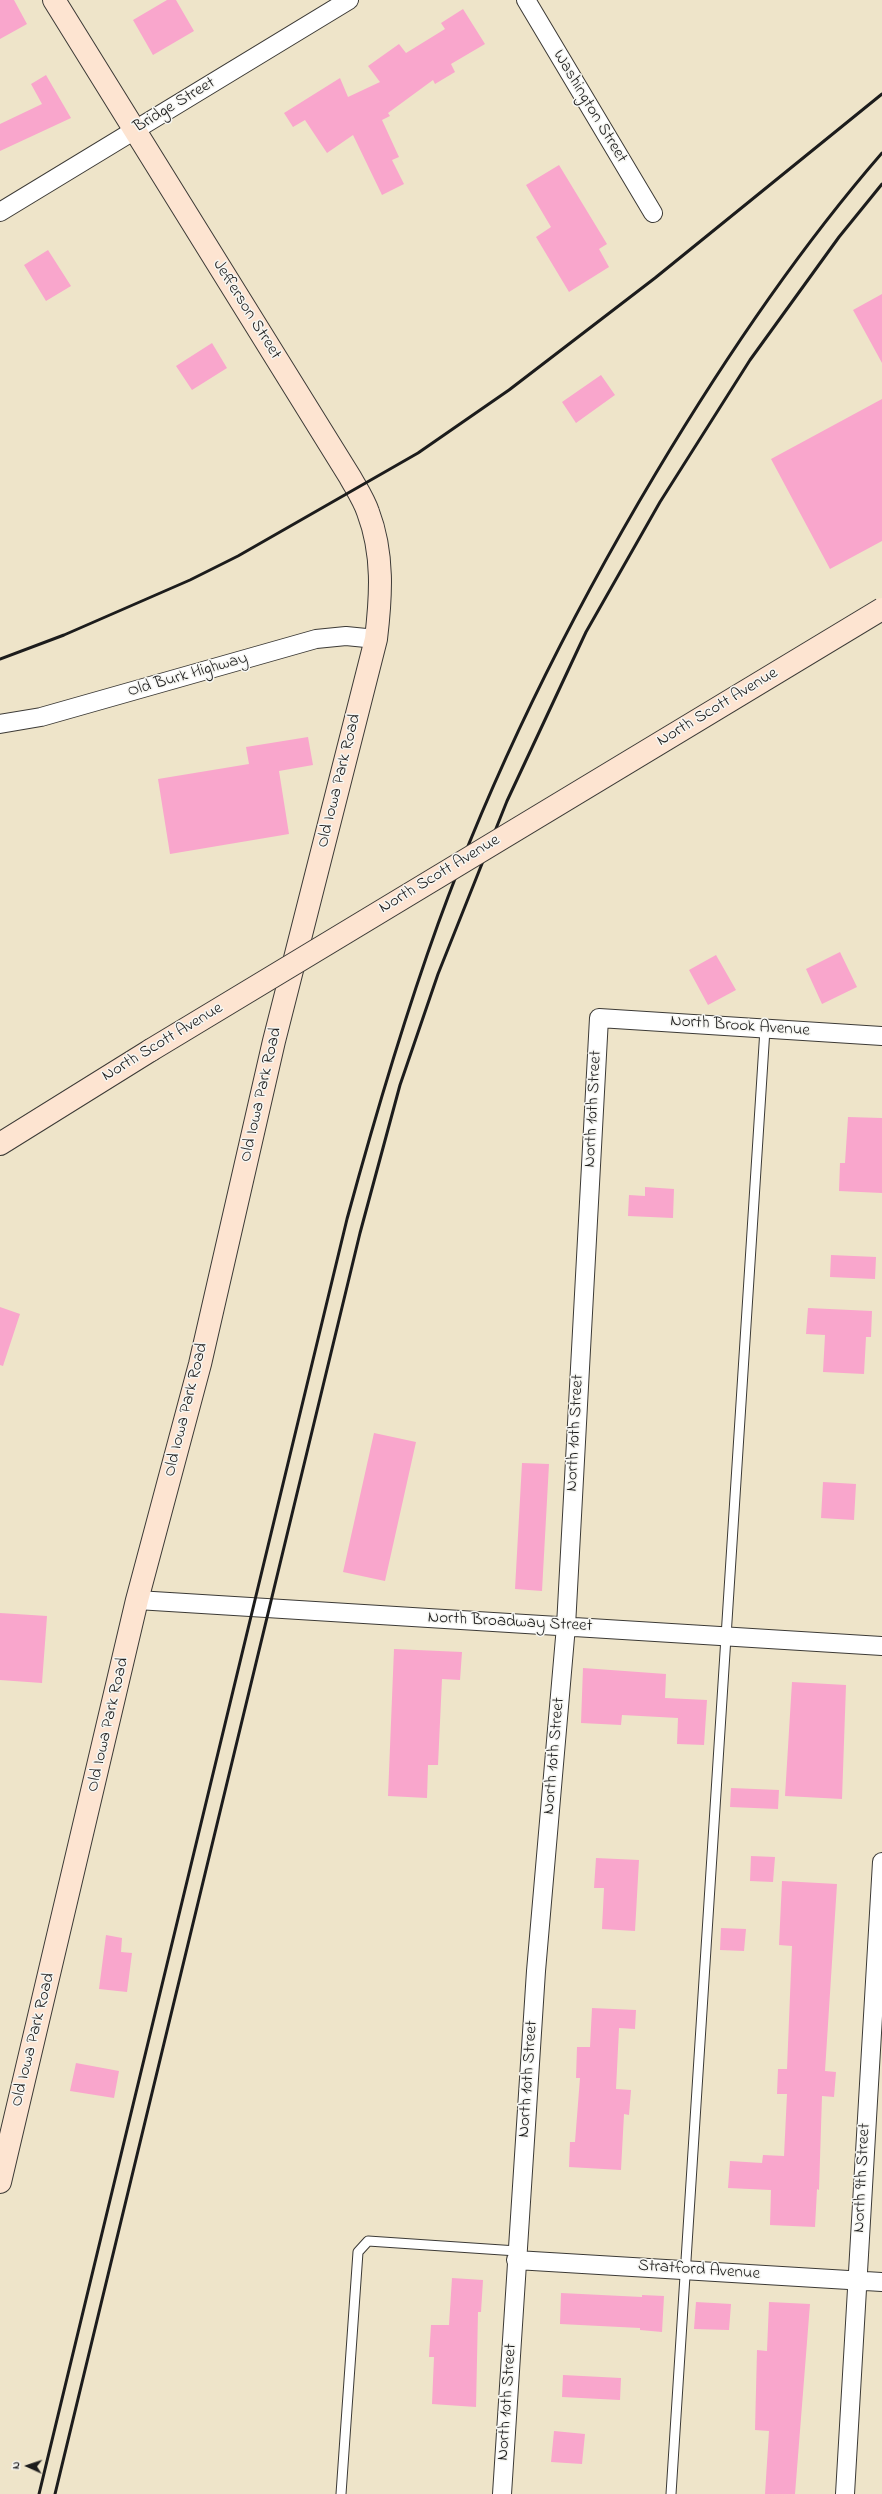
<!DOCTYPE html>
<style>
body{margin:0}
#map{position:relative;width:882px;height:2494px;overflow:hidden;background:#eee4c9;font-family:"Indie Flower",sans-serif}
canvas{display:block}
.north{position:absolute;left:8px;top:2446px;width:40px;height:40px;-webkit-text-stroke:3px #f6f6f2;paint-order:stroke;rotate:273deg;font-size:11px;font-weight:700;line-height:16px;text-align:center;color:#1c1c1c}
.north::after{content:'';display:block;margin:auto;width:14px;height:18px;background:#1c1c1c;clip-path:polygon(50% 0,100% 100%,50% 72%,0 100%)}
</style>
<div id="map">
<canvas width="882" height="2494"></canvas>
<div class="north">N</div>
</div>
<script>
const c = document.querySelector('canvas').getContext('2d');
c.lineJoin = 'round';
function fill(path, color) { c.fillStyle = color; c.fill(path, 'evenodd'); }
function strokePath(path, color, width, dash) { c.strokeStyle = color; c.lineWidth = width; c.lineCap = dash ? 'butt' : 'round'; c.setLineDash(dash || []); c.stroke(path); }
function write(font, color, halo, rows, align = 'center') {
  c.font = font + ' "Indie Flower",sans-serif'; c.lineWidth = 3; c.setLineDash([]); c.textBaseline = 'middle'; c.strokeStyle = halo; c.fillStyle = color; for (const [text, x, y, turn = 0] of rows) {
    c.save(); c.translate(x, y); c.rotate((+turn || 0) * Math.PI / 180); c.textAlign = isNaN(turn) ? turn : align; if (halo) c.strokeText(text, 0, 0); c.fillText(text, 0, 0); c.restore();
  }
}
fill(new Path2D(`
 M0,0H14L27,24L0,39Z
 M167,0H176L194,31L153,55L133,20Z
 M463,9L485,44L451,64L455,72L435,84L433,80L388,113L390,116L382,120L399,157L392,160L404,184L382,195L353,135L327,153L305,120L293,127L284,113L340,78L348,97L380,82L368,66L399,44L406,53L445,29L441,23Z
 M46,75L71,118L0,151V124L42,104L31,84Z
 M559,165L607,244L599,249L609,267L569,292L536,237L551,227L526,185Z
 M48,250L71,286L46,301L24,265Z
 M882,294V363L853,310Z
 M212,343L227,368L192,390L176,366Z
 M601,375L615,395L576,423L562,402Z
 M882,399V541L830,569L771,459Z
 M308,737L313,765L279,771L289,834L170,854L158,779L249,764L246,747Z
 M840,952L857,987L822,1004L806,969Z
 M716,955L736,990L708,1005L689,970Z
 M848,1117L882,1118V1193L839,1191L840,1163H845Z
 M645,1187L674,1189L673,1218L628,1216L629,1195L645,1196Z
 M831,1255L876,1257L875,1279L830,1277Z
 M0,1307L20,1314L3,1366L0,1365Z
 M808,1308L872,1311L871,1337H866L864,1374L823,1372L825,1335L806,1334Z
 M374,1433L416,1442L385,1581L343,1572Z
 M522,1463L549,1464L542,1591L515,1589Z
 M823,1482L856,1484L854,1520L821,1518Z
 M0,1613L47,1616L42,1683L0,1680Z
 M394,1649L462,1652L460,1680L442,1679L438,1765H428L427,1798L388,1796Z
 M583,1668L666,1674L665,1698L707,1700L704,1745L677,1744L678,1718L622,1715L621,1725L581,1723Z
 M792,1682L846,1685L842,1799L785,1796Z
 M731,1788L779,1790L778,1809L730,1807Z
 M751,1856L775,1857L773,1882L750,1881Z
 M596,1858L639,1860L635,1931L602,1929L604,1888H594Z
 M782,1881L837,1884L825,2071L836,2072L834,2097L822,2096L819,2190L817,2189L815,2227L770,2225L771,2190L728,2188L730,2161L762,2163L763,2155L784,2156L787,2094H777L778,2069H787L792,1946L779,1945Z
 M721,1928L746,1929L744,1951L720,1950Z
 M106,1935L122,1938L121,1952L132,1953L127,1992L99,1989Z
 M592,2008L636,2010L635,2029L619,2028L616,2089L631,2090L629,2115L624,2114L621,2170L569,2167L570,2142H575L580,2078H576L577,2047H590Z
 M76,2063L119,2071L114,2098L70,2091Z
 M452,2278L483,2280L481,2312H478L476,2407L432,2404L434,2357H429L431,2325H449Z
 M561,2293L642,2297V2295L664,2296L662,2332L640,2330V2328L560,2324Z
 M696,2302L731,2304L729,2330L694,2329Z
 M769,2302L810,2304L795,2494H765L769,2431L755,2430L757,2350L767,2351Z
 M563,2375L621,2378L620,2400L562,2397Z
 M554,2431L585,2434L582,2464L551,2462Z`), '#f9a6cc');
const lane = new Path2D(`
 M341,2494L358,2252L368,2241L517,2251
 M671,2494L765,1029`);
const street = new Path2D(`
 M526,0L653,213
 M0,212L349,0
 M0,724L41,717L316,639L346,636L376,639
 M137,1600L882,1646
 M516,2260L882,2282
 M502,2494L536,1971L566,1626L599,1018L882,1036
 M845,2494L882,1862`);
const secondary = new Path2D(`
 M0,1144L151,1050
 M0,2182L137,1600L200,1364L274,1041L376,639C381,597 384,554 368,512C364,500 356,488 350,477L54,0`);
strokePath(lane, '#3c3a36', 11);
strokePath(street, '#3c3a36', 20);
strokePath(secondary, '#3c3a36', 24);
strokePath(lane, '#fff', 9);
strokePath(street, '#fff', 18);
strokePath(secondary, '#fde4d1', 22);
strokePath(new Path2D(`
 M0,659L64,635L190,580L238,556L418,453L509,390L655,278L882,94
 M39,2494L347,1219C374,1120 403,1021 438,924C495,767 570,617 656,473C723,361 796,252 882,153
 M55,2494L360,1233L400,1085L438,974L507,801L586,632L660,502L750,360L839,237L882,184`), '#1c1c1c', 3);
const secondaryBridge = new Path2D(`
 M151,1050L882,609`);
strokePath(secondaryBridge, '#3c3a36', 24, []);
strokePath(secondaryBridge, '#fde4d1', 22);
write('17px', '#1c1c1c', '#f6f6f2', [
 ["Bridge Street",175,106,-31],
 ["Washington Street",589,107,59],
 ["Jefferson Street",246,310,58],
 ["Old Burk Highway",188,676,-16],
 ["North Scott Avenue",718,708,-31],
 ["Old Iowa Park Road",340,781,-76],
 ["North Scott Avenue",440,875,-31],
 ["North Brook Avenue",740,1027,4],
 ["North Scott Avenue",163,1043,-31],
 ["Old Iowa Park Road",262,1095,-77],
 ["North 10th Street",594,1109,-87],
 ["Old Iowa Park Road",187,1410,-76],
 ["North 10th Street",576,1433,-87],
 ["North Broadway Street",510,1623,3],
 ["Old Iowa Park Road",109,1725,-77],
 ["North 10th Street",555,1756,-85],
 ["Old Iowa Park Road",34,2040,-76],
 ["North 10th Street",529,2079,-86],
 ["North 9th Street",863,2178,-87],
 ["Stratford Avenue",699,2271,4],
 ["North 10th Street",508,2402,-86]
]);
</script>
